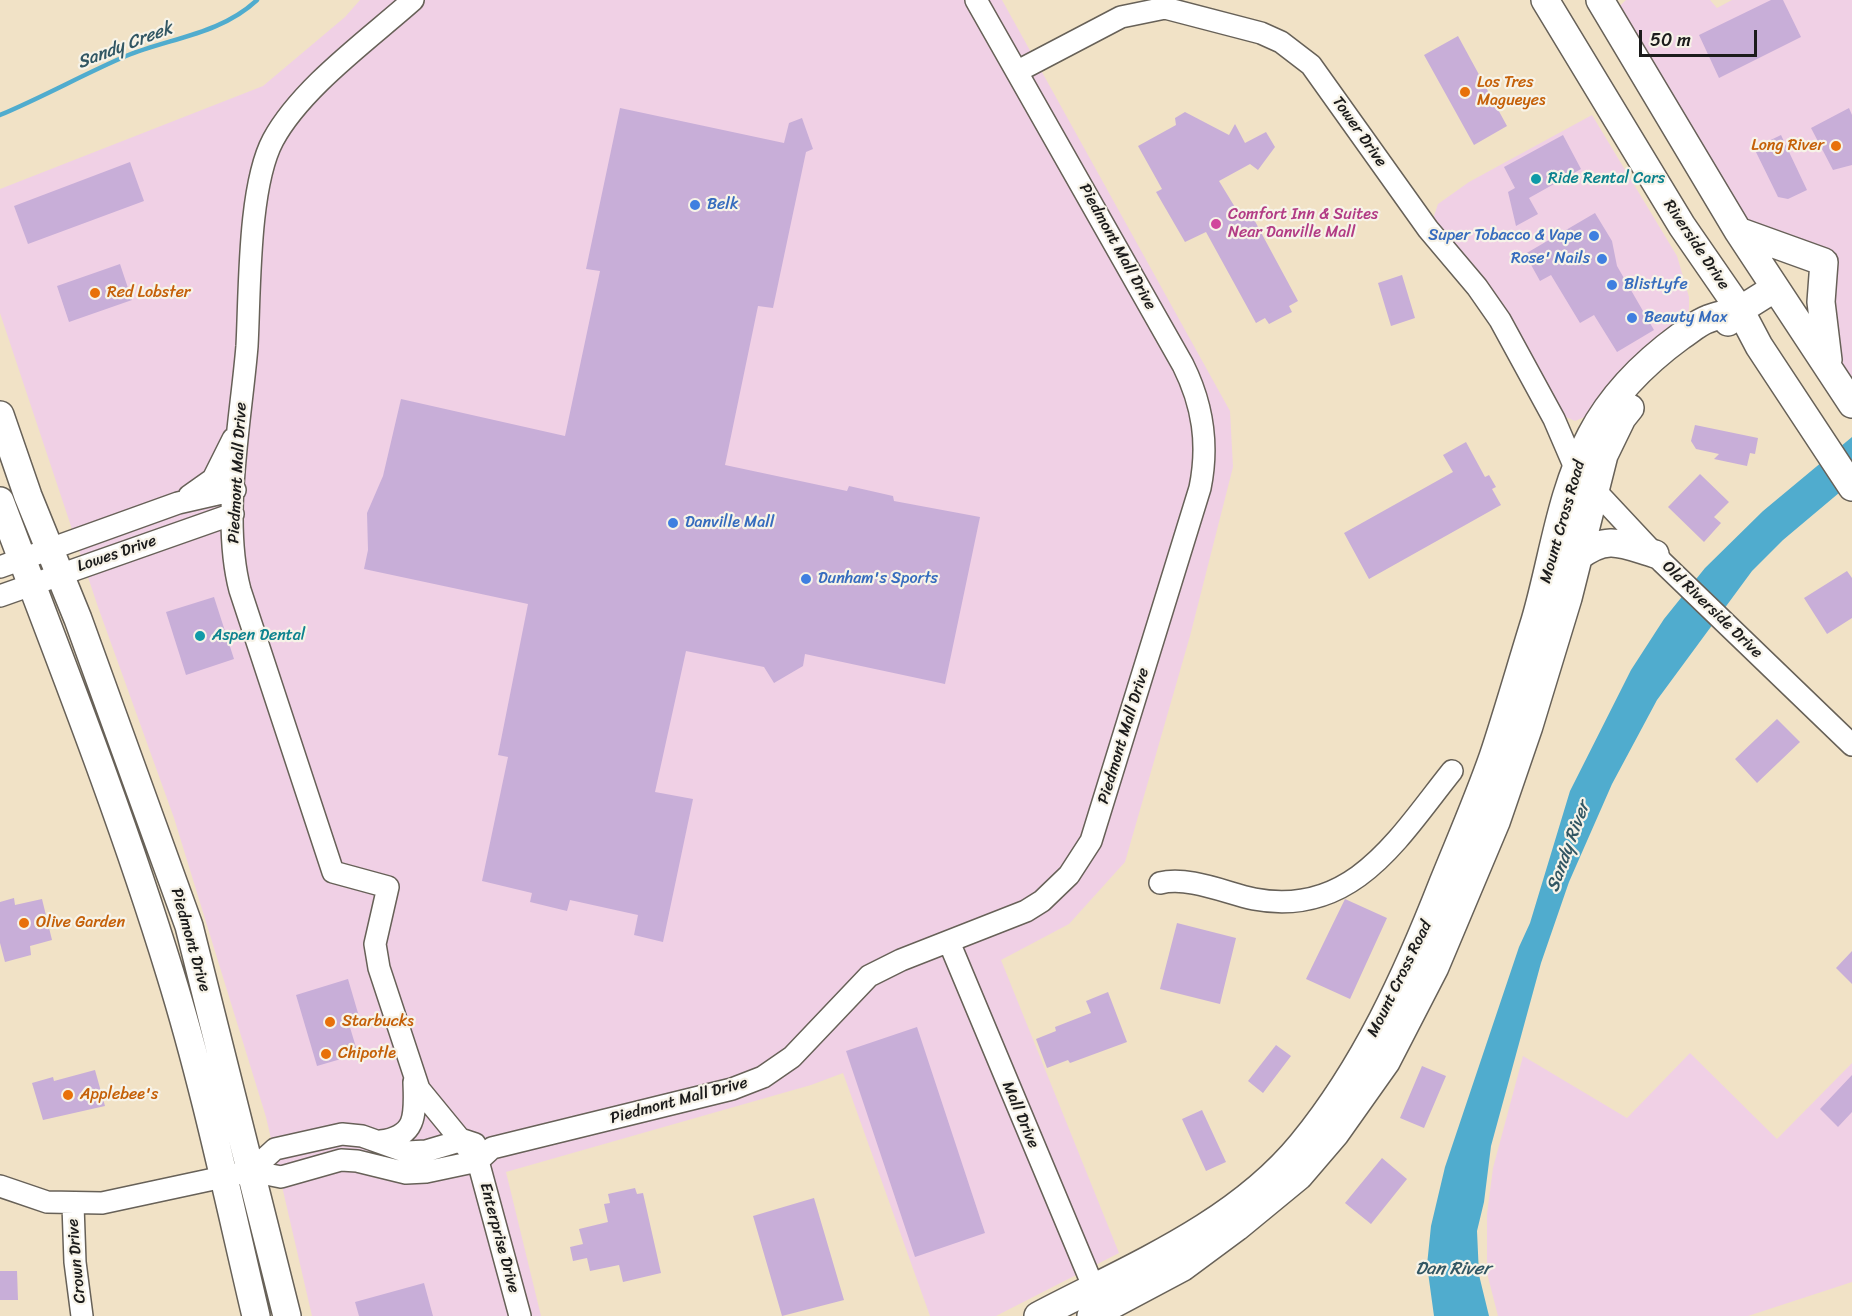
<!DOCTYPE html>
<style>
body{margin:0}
#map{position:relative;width:1852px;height:1316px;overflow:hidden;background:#f1e2c6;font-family:Sriracha,sans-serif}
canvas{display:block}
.scale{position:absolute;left:1639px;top:30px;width:118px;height:27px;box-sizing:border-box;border:3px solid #1c1c1c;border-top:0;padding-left:8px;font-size:18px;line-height:21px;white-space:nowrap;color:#1c1c1c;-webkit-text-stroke:4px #f7f3e8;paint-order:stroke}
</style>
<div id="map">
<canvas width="1852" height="1316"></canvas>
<div class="scale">50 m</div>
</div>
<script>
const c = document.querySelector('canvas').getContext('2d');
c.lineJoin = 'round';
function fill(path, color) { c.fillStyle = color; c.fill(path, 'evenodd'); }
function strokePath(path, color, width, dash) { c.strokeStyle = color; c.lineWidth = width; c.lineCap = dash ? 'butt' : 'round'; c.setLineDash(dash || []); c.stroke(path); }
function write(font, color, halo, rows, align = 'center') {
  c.font = font + ' Sriracha,sans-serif'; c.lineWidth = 4.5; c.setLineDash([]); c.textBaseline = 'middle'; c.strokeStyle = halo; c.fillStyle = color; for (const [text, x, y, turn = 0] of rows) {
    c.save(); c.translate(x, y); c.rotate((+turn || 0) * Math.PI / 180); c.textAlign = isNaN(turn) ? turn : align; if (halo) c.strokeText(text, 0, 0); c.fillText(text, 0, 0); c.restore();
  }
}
fill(new Path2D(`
 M360,0H1002L1230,411L1233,467L1190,636L1125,862L1069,924L1001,960L1119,1253L996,1316H930L843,1073L811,1085L506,1172L541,1316H312L266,1117L174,818L98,607L0,313V189L263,86L345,17Z
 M1626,0H1710L1717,8L1732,0H1852V399L1850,401L1828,311L1829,279L1738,231L1609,16Z
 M1592,115L1677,256L1689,297V307L1688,315L1587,416L1575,421L1561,415L1514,322L1486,281L1435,222L1434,216L1438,204L1469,182Z
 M1690,1053L1777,1139L1852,1063V1282L1748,1316H1498L1487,1273V1214L1493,1168L1523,1056L1627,1118Z`), '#f0d0e5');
fill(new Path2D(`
 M1852,437V482L1783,540L1752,571L1657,700L1612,784L1569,882L1541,963L1491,1146L1484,1202L1477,1231L1479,1275L1489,1316H1434L1427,1265L1431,1226L1445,1167L1519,947L1530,923L1570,791L1631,670L1664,619L1705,568L1763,511Z`), '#50acce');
strokePath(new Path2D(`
 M0,115C43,97 84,74 126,56C170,38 221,34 257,0`), '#50acce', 4.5);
fill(new Path2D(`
 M1771,0H1783L1801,37L1719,78L1699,35Z
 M1458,36L1507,126L1474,145L1424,55Z
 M620,108L784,143L789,123L802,118L813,149L806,152L773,308L758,306L725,465L847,491L849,486L893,496L894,501L980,517L945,684L805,654L803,666L774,683L764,667L686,651L655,792L693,799L663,942L634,935L638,915L570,900L567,911L530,902L532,893L482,881L508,757L498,755L528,604L364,569L368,550L367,513L383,476L401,399L565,436L600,271L586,269Z
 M1849,108L1852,115V165L1833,170L1811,128Z
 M1185,112L1229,135L1235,124L1245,143L1266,132L1275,147L1258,170L1250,164L1219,181L1241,217L1250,212L1298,301L1289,306L1292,312L1269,324L1265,318L1256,323L1206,232L1185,242L1156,192L1162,189L1138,146L1176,125L1175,118Z
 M1563,135L1581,169L1529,198L1538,214L1516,226L1508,192L1515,188L1504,167Z
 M1781,135L1807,190L1788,199L1778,197L1754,148Z
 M130,162L144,201L28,244L14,206Z
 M1595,213L1612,241L1617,266L1654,330L1617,352L1594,315L1580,323L1551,275L1540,281L1525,254Z
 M120,264L132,300L69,322L57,286Z
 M1402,275L1415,318L1391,326L1378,283Z
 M1695,425L1758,438L1755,454L1750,453L1747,466L1714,459L1719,454L1696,449L1691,441Z
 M1466,442L1485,477L1489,475L1496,487L1492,489L1501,505L1369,579L1344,533L1453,472L1443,455Z
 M1700,474L1729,502L1714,517L1721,523L1704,542L1668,507Z
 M1847,571L1852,578V618L1827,634L1804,598Z
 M214,597L234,659L186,675L166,612Z
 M1777,719L1800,742L1757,783L1735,759Z
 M14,898L15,905L42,899L52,940L30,946L31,955L5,962L0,943V902Z
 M1345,899L1387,918L1350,999L1306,979Z
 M1177,923L1236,938L1220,1004L1160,989Z
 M1852,951V984L1836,968Z
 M348,979L360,1020L349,1024L358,1054L317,1066L296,995Z
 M1108,992L1127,1042L1070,1063L1068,1060L1047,1068L1036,1039L1056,1031L1055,1027L1091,1013L1086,1001Z
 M917,1027L985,1233L915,1257L846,1051Z
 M1276,1045L1291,1056L1263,1093L1248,1081Z
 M1422,1066L1446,1076L1424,1128L1400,1118Z
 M95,1070L105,1106L43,1120L32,1083L53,1077L54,1081Z
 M1852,1075V1112L1838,1127L1820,1109Z
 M1202,1110L1226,1162L1206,1171L1182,1119Z
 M1382,1158L1407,1179L1371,1224L1345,1203Z
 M635,1188L637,1194L643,1193L661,1273L623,1282L619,1265L590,1271L587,1258L573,1261L570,1247L583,1244L579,1229L608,1222L604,1204L610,1203L608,1194Z
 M814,1198L844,1300L782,1316L753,1216Z
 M0,1271H17L18,1300H0Z
 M424,1283L433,1316H359L355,1302Z`), '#c8aed8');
const minor = new Path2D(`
 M413,0C368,40 301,88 273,140C248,187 250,291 247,346C241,420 221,518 240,590L333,872L388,887L375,944L379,968L419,1089L478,1161L520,1316
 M1018,71L1121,17L1165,8L1261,33L1281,42L1311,65L1428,229L1477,287L1500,320L1554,419L1576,470L1662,562L1852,745
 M189,496L213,479L233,439
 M0,567L178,503L235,490
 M0,596L233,514
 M1160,883C1189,876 1226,893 1254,899C1353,918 1399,837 1452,771
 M949,942L1093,1286
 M381,1141C418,1136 415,1113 414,1082
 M478,1161L492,1148L732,1089L763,1077L792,1057L869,976L901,960L1026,911L1042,901L1069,875L1091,841L1200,488C1209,444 1203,405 1183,365L976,0
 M251,1171L275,1149L342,1134L362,1136L407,1152L426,1151L463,1140L475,1144
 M0,1186L47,1202L102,1203L251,1171L281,1177L341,1160L357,1161L406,1173L426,1172L478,1161
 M73,1205L75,1262L82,1316`);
const major = new Path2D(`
 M1545,0L1682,226L1740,310L1759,346L1852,487
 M1600,0L1738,231L1852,404
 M1738,231L1824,262L1821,302L1828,360
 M1728,322L1740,310L1775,288
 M0,415L28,496L78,619L189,926L287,1316
 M0,501C59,657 121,813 170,973C205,1086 229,1202 256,1316
 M1578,557C1607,534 1622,544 1655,554
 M1038,1316C1129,1268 1235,1226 1302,1144C1365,1067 1407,975 1443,883C1460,841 1478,800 1493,757C1508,712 1521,666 1535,621C1553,560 1560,493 1591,435C1612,395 1644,363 1681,336C1690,330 1699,322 1708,319C1718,315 1729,313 1740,310
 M1091,1316L1183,1267L1237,1227L1299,1176L1335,1134L1386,1062L1435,967L1496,822L1529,726L1568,598L1604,455L1622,418L1630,408`);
strokePath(minor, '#676158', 24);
strokePath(major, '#676158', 30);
strokePath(minor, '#fff', 21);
strokePath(major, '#fff', 27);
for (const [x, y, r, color] of [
 [1465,92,6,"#e8710a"],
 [1836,146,6,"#e8710a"],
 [1536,179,6,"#0f9aa8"],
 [695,205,6,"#3f7fe0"],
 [1216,224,6,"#d1479c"],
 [1594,236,6,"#3f7fe0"],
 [1602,259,6,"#3f7fe0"],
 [1612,285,6,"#3f7fe0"],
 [95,293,6,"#e8710a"],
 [1632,318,6,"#3f7fe0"],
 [673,523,6,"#3f7fe0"],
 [806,579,6,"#3f7fe0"],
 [200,636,6,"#0f9aa8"],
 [24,923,6,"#e8710a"],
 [330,1022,6,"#e8710a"],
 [326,1054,6,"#e8710a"],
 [68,1095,6,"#e8710a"]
]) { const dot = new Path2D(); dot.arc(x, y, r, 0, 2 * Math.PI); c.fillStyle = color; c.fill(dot); strokePath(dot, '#f7f3e8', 2); }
write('16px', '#c56008', '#f7f3e8', [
 ["Los Tres",1477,83],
 ["Magueyes",1477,101],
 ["Long River",1824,146,"right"],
 ["Red Lobster",107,293],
 ["Olive Garden",36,923],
 ["Starbucks",342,1022],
 ["Chipotle",338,1054],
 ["Applebee's",80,1095]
], 'left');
write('16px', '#1c1c1c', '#f7f3e8', [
 ["Tower Drive",1359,132,55],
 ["Riverside Drive",1696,245,56],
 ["Piedmont Mall Drive",1117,247,61],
 ["Piedmont Mall Drive",238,473,-87],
 ["Mount Cross Road",1563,522,-74],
 ["Lowes Drive",117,554,-19],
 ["Old Riverside Drive",1712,610,44],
 ["Piedmont Mall Drive",1124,736,-73],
 ["Piedmont Drive",190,940,74],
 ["Mount Cross Road",1400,979,-64],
 ["Piedmont Mall Drive",679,1101,-15],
 ["Mall Drive",1020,1115,67],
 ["Enterprise Drive",499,1238,75],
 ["Crown Drive",77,1261,-95]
]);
write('16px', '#0d838f', '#f7f3e8', [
 ["Ride Rental Cars",1548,179],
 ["Aspen Dental",212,636]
], 'left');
write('16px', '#366cbe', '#f7f3e8', [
 ["Belk",707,205],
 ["Super Tobacco & Vape",1582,236,"right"],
 ["Rose' Nails",1590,259,"right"],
 ["BlistLyfe",1624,285],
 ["Beauty Max",1644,318],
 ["Danville Mall",685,523],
 ["Dunham's Sports",818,579]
], 'left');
write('16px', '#b23c85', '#f7f3e8', [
 ["Comfort Inn & Suites",1228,215],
 ["Near Danville Mall",1228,233]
], 'left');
write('italic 18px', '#315663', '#f7f3e8', [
 ["Sandy Creek",125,46,-21],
 ["Sandy River",1569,847,-70],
 ["Dan River",1453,1269]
]);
</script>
